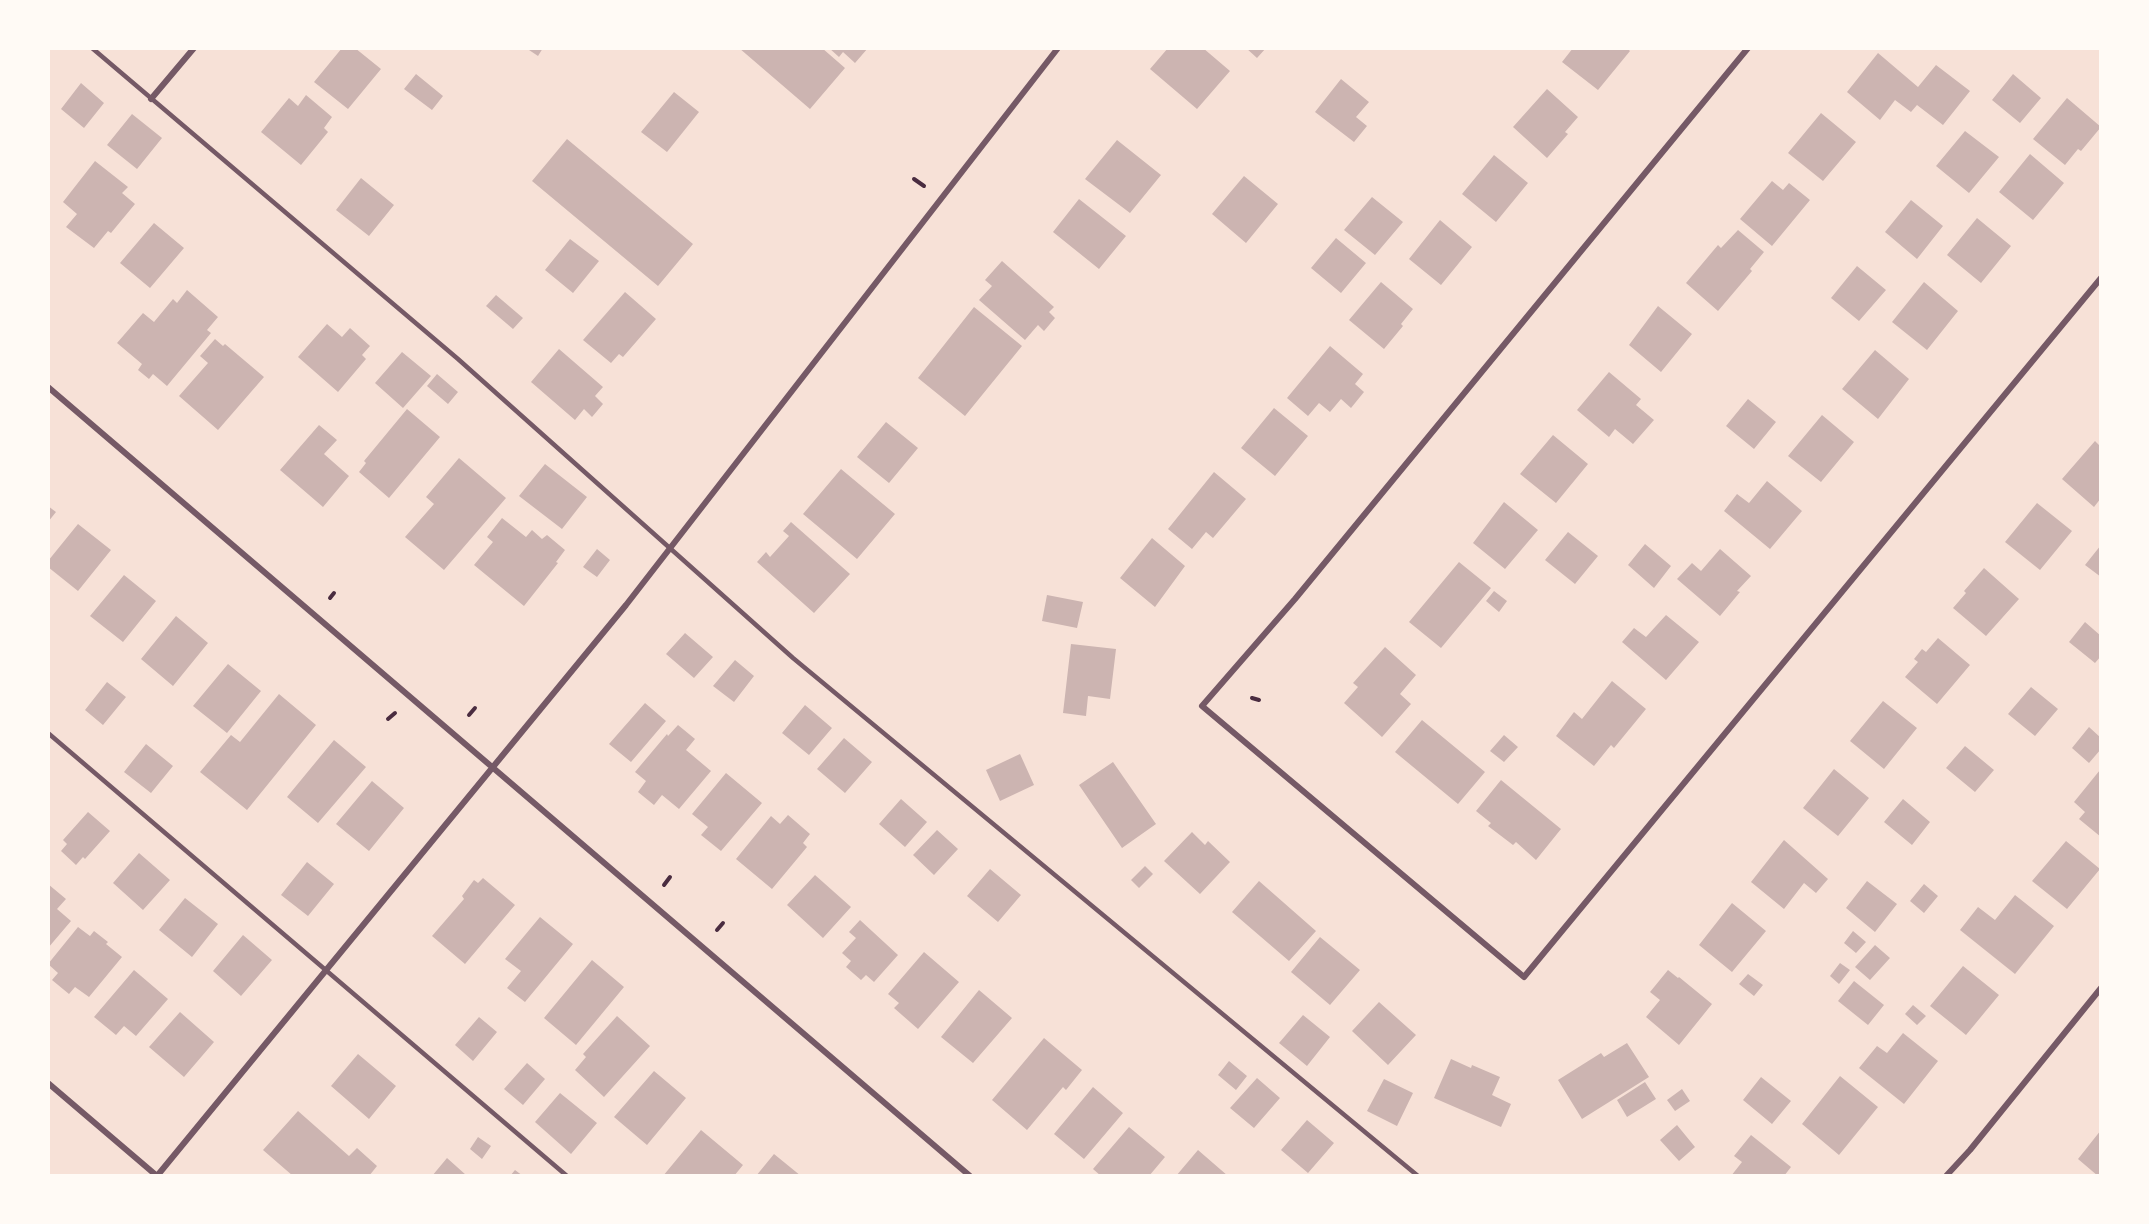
<!DOCTYPE html>
<style>
body{margin:0}
#map{position:relative;width:2149px;height:1224px;overflow:hidden;background:#f7e1d7;font-family:"Golos Text",sans-serif}
canvas{display:block}
.frame{position:absolute;inset:0;border:50px solid #fffaf5;pointer-events:none}
</style>
<div id="map">
<canvas width="2149" height="1224"></canvas>
<div class="frame"></div>
</div>
<script>
const c = document.querySelector('canvas').getContext('2d');
c.lineJoin = 'round';
function fill(path, color) { c.fillStyle = color; c.fill(path, 'evenodd'); }
function strokePath(path, color, width, dash) { c.strokeStyle = color; c.lineWidth = width; c.lineCap = dash ? 'butt' : 'round'; c.setLineDash(dash || []); c.stroke(path); }
fill(new Path2D(`
 M342,48H355L381,69L348,109L314,82Z
 M526,48H543L538,56Z
 M739,48H822L845,68L810,109Z
 M829,48H868L855,63L843,52L839,57Z
 M1168,48H1203L1230,71L1197,109L1150,69Z
 M1246,48H1266L1257,58Z
 M1573,48H1627L1630,51L1598,90L1562,62Z
 M1878,53L1918,87L1936,65L1970,91L1943,125L1917,105L1911,112L1895,100L1880,120L1847,92Z
 M416,74L443,96L432,110L404,89Z
 M2013,74L2041,98L2020,123L1992,100Z
 M1341,79L1369,102L1356,117L1367,126L1354,142L1315,112Z
 M81,83L104,103L84,128L61,109Z
 M1547,89L1578,117L1565,132L1568,134L1547,158L1513,127Z
 M674,92L699,112L667,152L641,132Z
 M306,95L332,117L324,128L328,132L301,165L261,132L289,98L298,106Z
 M2067,98L2101,127L2081,151L2078,149L2065,165L2033,139Z
 M1821,113L1856,142L1823,181L1788,153Z
 M132,114L162,138L137,169L107,145Z
 M1965,131L1999,157L1969,193L1936,166Z
 M567,139L693,244L658,286L532,181Z
 M1117,140L1161,175L1130,213L1085,179Z
 M2030,154L2064,183L2033,220L1999,192Z
 M1494,155L1528,183L1496,222L1462,194Z
 M95,161L128,187L122,193L135,204L111,233L108,231L94,248L66,227L77,214L63,202Z
 M1244,176L1278,204L1246,243L1212,214Z
 M361,178L394,205L369,236L336,210Z
 M1772,181L1783,190L1789,183L1810,200L1772,246L1740,219Z
 M1372,197L1403,222L1375,255L1344,230Z
 M1079,199L1126,236L1099,269L1053,232Z
 M1911,200L1943,226L1917,259L1885,232Z
 M1977,218L2011,246L1981,283L1947,255Z
 M1440,220L1472,247L1441,285L1409,259Z
 M154,223L184,248L150,288L120,263Z
 M1738,230L1764,252L1750,269L1752,271L1718,311L1686,283L1718,245L1721,248Z
 M1336,238L1366,263L1341,293L1311,268Z
 M570,239L599,261L573,293L545,270Z
 M1002,261L1054,307L1049,312L1055,318L1044,331L1038,325L1025,340L979,300L992,286L985,280Z
 M1857,266L1886,290L1859,321L1831,298Z
 M1381,282L1413,309L1401,324L1403,326L1384,349L1349,320Z
 M1924,282L1958,311L1927,350L1892,322Z
 M187,290L218,317L207,330L211,333L167,386L153,374L149,379L138,370L142,364L117,343L143,313L154,322L173,299L177,303Z
 M625,292L656,319L623,357L619,354L611,363L583,340Z
 M496,295L523,318L513,329L486,306Z
 M1658,306L1692,334L1661,372L1629,345Z
 M974,307L1022,346L965,416L918,378Z
 M327,324L342,337L350,328L370,346L362,355L366,359L338,392L298,357Z
 M215,339L223,346L225,344L264,377L218,430L179,396L208,363L200,356Z
 M1330,346L1363,374L1355,384L1364,392L1351,408L1341,399L1330,412L1319,403L1308,416L1287,398Z
 M559,349L603,387L595,396L603,404L592,417L584,409L575,420L531,382Z
 M1875,350L1909,379L1878,419L1842,389Z
 M402,352L431,376L403,408L375,383Z
 M1609,372L1641,399L1636,405L1654,420L1633,444L1615,429L1609,437L1577,410Z
 M437,374L458,392L448,404L427,386Z
 M1748,399L1776,422L1754,449L1726,426Z
 M1274,408L1308,436L1275,476L1241,448Z
 M407,409L440,437L389,498L359,472L366,463L364,461Z
 M1822,415L1854,442L1821,482L1788,456Z
 M886,422L918,448L889,483L857,457Z
 M319,425L337,440L324,454L349,476L323,507L280,470Z
 M1553,435L1588,464L1556,503L1520,474Z
 M2095,441L2101,447V498L2094,507L2062,479Z
 M459,458L506,498L444,570L405,537L434,504L426,497Z
 M545,464L587,497L562,529L519,496Z
 M841,469L895,514L857,559L803,514Z
 M1214,472L1246,499L1213,538L1206,532L1192,549L1168,529Z
 M1767,481L1802,511L1770,549L1724,511L1737,494L1749,503Z
 M1504,502L1538,530L1505,569L1473,543Z
 M2037,503L2072,531L2040,570L2005,542Z
 M48,506L56,512L48,522Z
 M502,518L526,537L532,530L542,539L547,535L565,550L556,562L558,563L524,606L474,565L493,542L487,537Z
 M791,522L850,574L814,613L757,562L766,552L770,557L789,536L783,531Z
 M78,524L111,550L78,591L48,567V561Z
 M1568,532L1598,556L1575,584L1545,560Z
 M1152,538L1185,566L1155,607L1120,578Z
 M1645,544L1671,566L1654,588L1628,565Z
 M2101,545V577L2085,565Z
 M597,549L610,560L597,577L583,567Z
 M1720,549L1751,576L1737,591L1740,592L1720,616L1677,579L1692,563L1701,571Z
 M1459,562L1491,588L1441,648L1409,622Z
 M1984,568L2019,599L1986,636L1953,608L1966,593L1964,591Z
 M124,575L156,601L123,642L90,616Z
 M1494,591L1507,601L1499,612L1486,601Z
 M1047,595L1083,602L1077,628L1042,621Z
 M1666,615L1699,642L1666,680L1622,642L1634,628L1646,637Z
 M176,616L208,643L173,686L141,659Z
 M2085,622L2101,636V656L2095,663L2069,642Z
 M685,633L713,657L694,678L666,654Z
 M1938,638L1970,665L1937,704L1905,677L1918,662L1914,659L1922,649L1926,652Z
 M1071,644L1116,649L1110,699L1088,696L1086,716L1063,713Z
 M1385,647L1416,675L1400,694L1411,704L1382,737L1344,703L1358,687L1353,683Z
 M735,660L754,676L734,702L713,686Z
 M228,664L261,691L227,733L193,706Z
 M1612,681L1646,709L1614,748L1611,745L1594,766L1556,736L1574,712L1582,719Z
 M107,682L126,697L103,725L85,710Z
 M2031,687L2058,709L2035,736L2008,714Z
 M279,694L316,725L247,810L200,772L231,735L240,742Z
 M1883,701L1917,728L1884,769L1850,741Z
 M645,703L666,721L631,762L609,744Z
 M805,705L832,728L809,755L782,733Z
 M1422,720L1485,772L1458,804L1395,752Z
 M678,725L695,739L686,750L711,771L679,809L662,795L654,805L638,792L646,781L635,772L667,734L668,736Z
 M2089,727L2101,738V749L2089,763L2072,748Z
 M1504,735L1518,747L1504,762L1490,751Z
 M844,738L872,762L845,793L817,769Z
 M334,740L366,767L318,823L287,797Z
 M146,744L173,766L151,793L124,772Z
 M1965,746L1994,770L1975,792L1946,768Z
 M1020,754L1034,785L1000,801L986,770Z
 M1113,762L1156,824L1122,848L1079,785Z
 M1834,769L1869,798L1838,836L1803,808Z
 M2100,770L2101,772V837L2079,819L2085,812L2074,802Z
 M726,773L762,803L721,851L701,835L708,827L692,814Z
 M1501,780L1561,829L1536,860L1516,842L1513,845L1488,826L1491,823L1476,811Z
 M372,781L404,808L369,851L336,824Z
 M901,799L927,822L905,847L879,824Z
 M1903,799L1930,822L1912,845L1884,822Z
 M88,812L110,831L85,859L83,857L76,865L61,851L67,844L63,840Z
 M788,815L810,834L803,843L807,847L772,889L736,859L771,816L780,824Z
 M937,830L958,849L934,875L913,855Z
 M1192,832L1205,845L1208,841L1230,862L1200,894L1164,861Z
 M1784,840L1828,879L1816,893L1804,883L1784,909L1751,882Z
 M2066,841L2100,869L2067,909L2032,881Z
 M139,853L170,880L143,910L113,883Z
 M307,862L334,884L308,916L281,895Z
 M1145,866L1153,874L1139,888L1131,880Z
 M990,869L1021,895L998,922L967,896Z
 M815,875L851,907L823,938L787,905Z
 M483,878L515,905L465,964L432,936L464,899L462,896L474,880L478,883Z
 M1259,881L1316,931L1289,961L1232,912Z
 M1867,881L1897,904L1875,932L1846,908Z
 M48,884L66,899L57,909L71,921L48,948Z
 M1924,884L1938,896L1924,913L1910,901Z
 M2015,895L2054,926L2015,974L1960,930L1978,907L1995,920Z
 M185,898L218,924L192,957L159,930Z
 M1732,903L1766,931L1732,972L1699,945Z
 M540,917L573,944L525,1002L507,988L521,971L505,959Z
 M860,920L898,955L874,982L866,975L861,980L846,967L851,961L842,953L856,938L849,932Z
 M78,927L90,936L94,931L108,942L106,944L122,957L89,997L75,987L69,994L52,980L58,973L48,964Z
 M1853,931L1866,942L1856,953L1844,943Z
 M243,935L272,960L241,996L213,971Z
 M1320,937L1360,970L1330,1005L1291,972Z
 M1875,945L1890,958L1870,980L1855,967Z
 M924,952L959,982L918,1029L894,1008L899,1003L888,994Z
 M592,960L624,987L576,1045L544,1018Z
 M1840,963L1850,970L1839,984L1830,976Z
 M1963,966L1999,995L1966,1035L1930,1006Z
 M134,970L168,999L136,1036L124,1026L116,1035L94,1017Z
 M1668,970L1678,978L1679,977L1712,1004L1679,1045L1646,1017L1660,1000L1650,992Z
 M1748,974L1763,985L1754,996L1739,984Z
 M1854,981L1884,1005L1868,1025L1838,1001Z
 M979,990L1012,1018L973,1063L941,1037Z
 M1379,1002L1416,1035L1388,1065L1352,1031Z
 M1913,1005L1926,1016L1917,1025L1905,1014Z
 M180,1012L214,1042L184,1077L149,1047Z
 M1303,1015L1330,1037L1307,1066L1279,1043Z
 M617,1016L650,1046L604,1097L575,1070L586,1057L583,1054Z
 M479,1017L497,1032L473,1061L455,1045Z
 M1903,1033L1938,1061L1904,1104L1859,1068L1877,1046L1887,1053Z
 M1044,1038L1082,1070L1066,1090L1063,1087L1027,1130L992,1100Z
 M1627,1043L1649,1077L1582,1119L1558,1080L1601,1053L1604,1057Z
 M358,1054L396,1086L369,1119L331,1086Z
 M1451,1059L1471,1068L1472,1065L1500,1077L1492,1095L1511,1104L1501,1127L1434,1098Z
 M1229,1061L1247,1076L1236,1090L1218,1075Z
 M527,1063L545,1079L523,1105L504,1089Z
 M654,1071L686,1098L647,1145L614,1117Z
 M1840,1076L1878,1107L1839,1155L1802,1124Z
 M1761,1077L1791,1101L1772,1124L1743,1100Z
 M1257,1078L1280,1098L1254,1128L1230,1108Z
 M1384,1079L1413,1093L1397,1126L1367,1111Z
 M1645,1082L1656,1099L1627,1117L1617,1100Z
 M1093,1087L1123,1113L1084,1159L1054,1134Z
 M1682,1089L1690,1101L1675,1111L1667,1100Z
 M560,1093L597,1123L571,1154L535,1122Z
 M298,1111L349,1156L357,1148L377,1166L369,1176H293L263,1150Z
 M1307,1120L1334,1143L1308,1173L1281,1150Z
 M1677,1125L1695,1147L1679,1161L1660,1140Z
 M1129,1127L1165,1157L1149,1176H1101L1093,1169Z
 M701,1130L743,1165L734,1176H663Z
 M2101,1130V1176H2098L2078,1159Z
 M1751,1135L1791,1167L1784,1176H1731L1742,1162L1734,1156Z
 M478,1137L491,1146L482,1159L470,1149Z
 M1198,1150L1228,1176H1176Z
 M774,1154L801,1176H756Z
 M447,1158L466,1175L465,1176H432Z
 M515,1170L523,1176H510Z`), '#ccb4b1');
strokePath(new Path2D(`
 M914,179L924,186
 M330,598L334,593
 M1252,698L1259,700
 M469,715L475,708
 M388,719L395,713
 M664,885L670,877
 M717,930L723,923`), '#4a2c40', 4);
strokePath(new Path2D(`
 M92,48L458,359L793,658L1418,1176
 M48,733L567,1176`), '#755966', 4.5);
strokePath(new Path2D(`
 M1748,48L1295,599L1202,706L1524,977L2101,278
 M151,99L194,48
 M48,387L970,1176
 M48,1083L157,1176
 M157,1176L626,605L1058,48
 M1946,1176L1970,1150L2101,988`), '#755966', 6);
</script>
